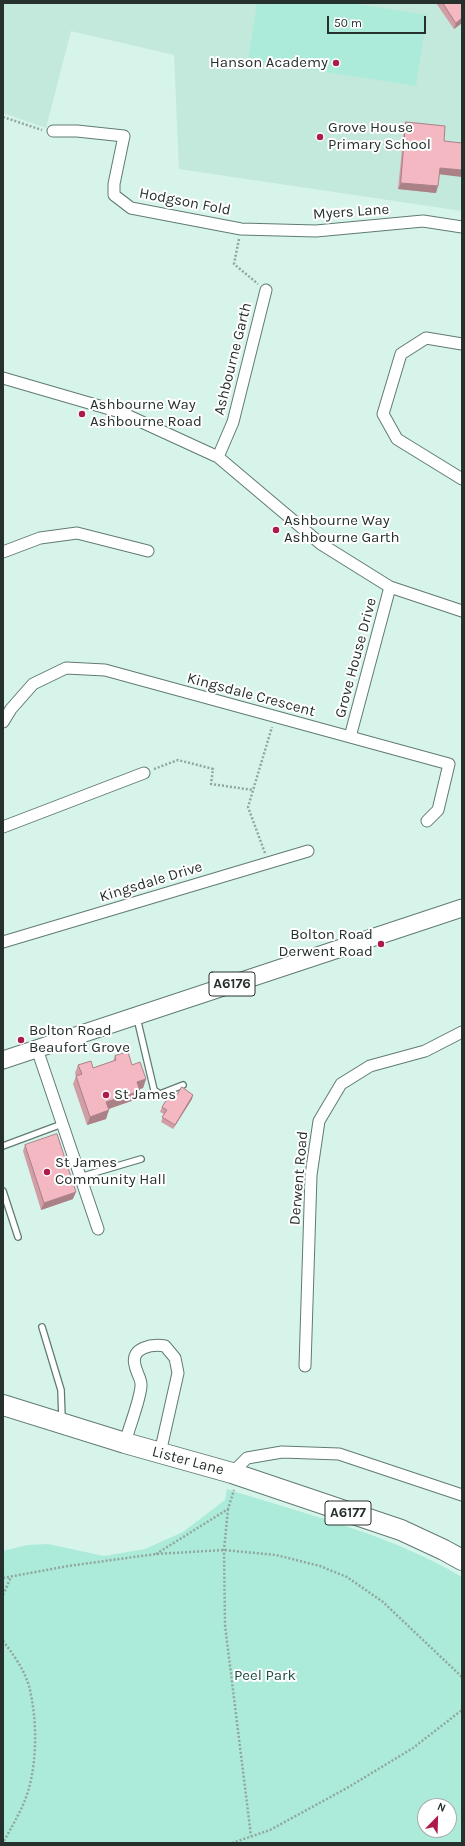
<!DOCTYPE html>
<style>
body{margin:0}
#map{position:relative;width:465px;height:1846px;overflow:hidden;background:#d7f4eb;font-family:Karla,sans-serif}
canvas{display:block}
.frame{position:absolute;inset:0;border:4px solid #26312d;pointer-events:none}
.north{position:absolute;left:417px;top:1798px;width:40px;height:40px;box-sizing:border-box;background:#fff;border:1px solid #a8adab;border-radius:50%;rotate:23deg;font-size:11px;font-weight:700;line-height:16px;text-align:center;color:#26312d}
.north::after{content:'';display:block;margin:auto;width:14px;height:18px;background:#ad1b4a;clip-path:polygon(50% 0,100% 100%,50% 72%,0 100%)}
.scale{position:absolute;left:327px;top:16px;width:99px;height:18px;box-sizing:border-box;border:2px solid #26312d;border-top:0;padding-left:5px;font-size:12px;line-height:14px;white-space:nowrap;color:#26312d;-webkit-text-stroke:3px #fff;paint-order:stroke}
</style>
<div id="map">
<canvas width="465" height="1846"></canvas>
<div class="frame"></div>
<div class="north">N</div>
<div class="scale">50 m</div>
</div>
<script>
const c = document.querySelector('canvas').getContext('2d');
c.lineJoin = 'round';
function fill(path, color) { c.fillStyle = color; c.fill(path, 'evenodd'); }
function strokePath(path, color, width, dash) { c.strokeStyle = color; c.lineWidth = width; c.lineCap = dash ? 'butt' : 'round'; c.setLineDash(dash || []); c.stroke(path); }
function write(font, color, halo, rows, align = 'center') {
  c.font = font + ' Karla,sans-serif'; c.lineWidth = 4; c.setLineDash([]); c.textBaseline = 'middle'; c.strokeStyle = halo; c.fillStyle = color; for (const [text, x, y, turn = 0] of rows) {
    c.save(); c.translate(x, y); c.rotate((+turn || 0) * Math.PI / 180); c.textAlign = isNaN(turn) ? turn : align; if (halo) c.strokeText(text, 0, 0); c.fillText(text, 0, 0); c.restore();
  }
}
fill(new Path2D(`
 M3,3H462V211L179,169L174,55L71,31L46,128L3,113Z`), '#c3e8dc');
fill(new Path2D(`
 M257,3H351L427,15L416,86L248,60Z
 M227,1489C305,1514 392,1535 462,1577V1843H3V1551L27,1545L48,1544L104,1556L145,1549L183,1532L225,1500ZM425,1806H449V1830H425Z`), '#acebd9');
const lane = new Path2D(`
 M137,1018L154,1090L160,1094L183,1085
 M3,1146L62,1124
 M80,1177L141,1159
 M3,1191L18,1237
 M42,1327L61,1390L62,1419`);
const street = new Path2D(`
 M53,131H77L124,136L114,184V195L131,208L241,229L316,231L423,221L462,227
 M462,344L426,338L401,354L383,414L397,439L462,479
 M3,378L120,412L218,457L321,544L390,587L462,611
 M218,457L233,422L266,290
 M3,552L40,538L77,533L148,551
 M3,722L11,709L33,684L66,668L105,670L449,764L438,810L427,821
 M350,737L390,587
 M3,827L144,773
 M3,942L308,851
 M37,1049L98,1229
 M305,1366L311,1175L319,1121L341,1084L370,1066L425,1051L462,1032
 M125,1443C129,1427 140,1401 141,1386C142,1380 136,1372 135,1365C130,1347 153,1344 165,1346L175,1358L178,1373L160,1453
 M232,1473L247,1458L282,1452L339,1454L462,1495`);
const primary = new Path2D(`
 M3,1060L462,908`);
const highway = new Path2D(`
 M3,1405L125,1443L232,1473L401,1530L444,1550L462,1560`);
strokePath(lane, '#607b73', 8);
strokePath(street, '#607b73', 13);
strokePath(primary, '#607b73', 19);
strokePath(highway, '#607b73', 22);
strokePath(new Path2D(`
 M3,117L42,130
 M239,239L234,264L258,284
 M154,769L178,760L213,769L211,784L253,790
 M265,853L248,807L272,727
 M228,1509L224,1550L225,1625L251,1836
 M156,1554L228,1509L234,1490
 M3,1578L68,1566L156,1554L224,1550L276,1555L320,1566L347,1577L383,1602L462,1677
 M3,1595L11,1577
 M3,1641C13,1654 24,1669 29,1686C38,1721 38,1771 23,1805C17,1818 10,1830 3,1843
 M232,1843L270,1830L347,1788L413,1748L462,1710`), '#91a69f', 2.5, [2, 2]);
strokePath(lane, '#fff', 5.5);
strokePath(street, '#fff', 11);
strokePath(primary, '#fff', 17);
strokePath(highway, '#fff', 20);
fill(new Path2D(`
 M436,3H462V23L454,29Z
 M406,122L439,175L436,193L398,189L404,129Z
 M115,1056L132,1065L146,1079L143,1088L139,1089L140,1091L137,1099L108,1109L106,1119L87,1125L73,1084L76,1076L75,1073L78,1065L93,1068L113,1061Z
 M177,1094L192,1099L173,1129L161,1122L164,1114L160,1112L162,1107Z
 M25,1145L73,1199L41,1210L23,1151Z`), '#d19ea6');
fill(new Path2D(`
 M462,18V23L454,29L456,23Z
 M440,168L462,170V177L437,174Z
 M401,183L438,186L436,193L398,189Z
 M146,1079L143,1088L134,1091L137,1082Z
 M140,1091L137,1099L103,1111L106,1102Z
 M193,1095L192,1099L173,1129L175,1125Z
 M109,1110L106,1119L87,1125L90,1117Z
 M76,1192L73,1199L41,1210L44,1203Z`), '#aa8187');
const building = new Path2D(`
 M443,3H462V18L456,23Z
 M406,122L445,126L444,141L462,143V170L440,168L438,186L401,183Z
 M128,1052L132,1065L140,1062L146,1079L137,1082L140,1091L106,1102L109,1110L90,1117L76,1076L82,1074L78,1065L91,1061L93,1068L116,1060L115,1056Z
 M182,1087L193,1095L175,1125L162,1117L167,1110L162,1107L172,1091L177,1094Z
 M57,1134L76,1192L44,1203L25,1145Z`);
fill(building, '#f3b8c1');
strokePath(building, '#aa8187', 1);
for (const [x, y, r, color] of [
 [336,63,4,"#ad1b4a"],
 [320,137,4,"#ad1b4a"],
 [82,414,4,"#ad1b4a"],
 [276,530,4,"#ad1b4a"],
 [381,944,4,"#ad1b4a"],
 [21,1040,4,"#ad1b4a"],
 [106,1095,4,"#ad1b4a"],
 [47,1172,4,"#ad1b4a"]
]) { const dot = new Path2D(); dot.arc(x, y, r, 0, 2 * Math.PI); c.fillStyle = color; c.fill(dot); strokePath(dot, '#fff', 1.5); }
for (const [x, y, w] of [
 [232,984,46],
 [348,1513,46]
]) { const box = new Path2D(); box.roundRect(x - w / 2, y - 12, w, 24, 3); c.fillStyle = '#fff'; c.fill(box); strokePath(box, '#26312d', 1); }
write('bold 14px', '#26312d', null, [
 ["A6176",232,984],
 ["A6177",348,1513]
]);
write('15px', '#26312d', '#fff', [
 ["Hanson Academy",328,63,"right"],
 ["Grove House",328,128],
 ["Primary School",328,145],
 ["Ashbourne Way",90,405],
 ["Ashbourne Road",90,422],
 ["Ashbourne Way",284,521],
 ["Ashbourne Garth",284,538],
 ["Bolton Road",373,935,"right"],
 ["Derwent Road",373,952,"right"],
 ["Bolton Road",29,1031],
 ["Beaufort Grove",29,1048],
 ["St James",114,1095],
 ["St James",55,1163],
 ["Community Hall",55,1180]
], 'left');
write('15px', '#26312d', '#fff', [
 ["Hodgson Fold",185,202,11],
 ["Myers Lane",351,212,-4],
 ["Ashbourne Garth",233,359,-76],
 ["Grove House Drive",356,658,-75],
 ["Kingsdale Crescent",251,695,15],
 ["Kingsdale Drive",151,882,-17],
 ["Derwent Road",299,1178,-85],
 ["Lister Lane",188,1461,15]
]);
write('15px', '#194e41', '#fff', [
 ["Peel Park",265,1676]
]);
</script>
